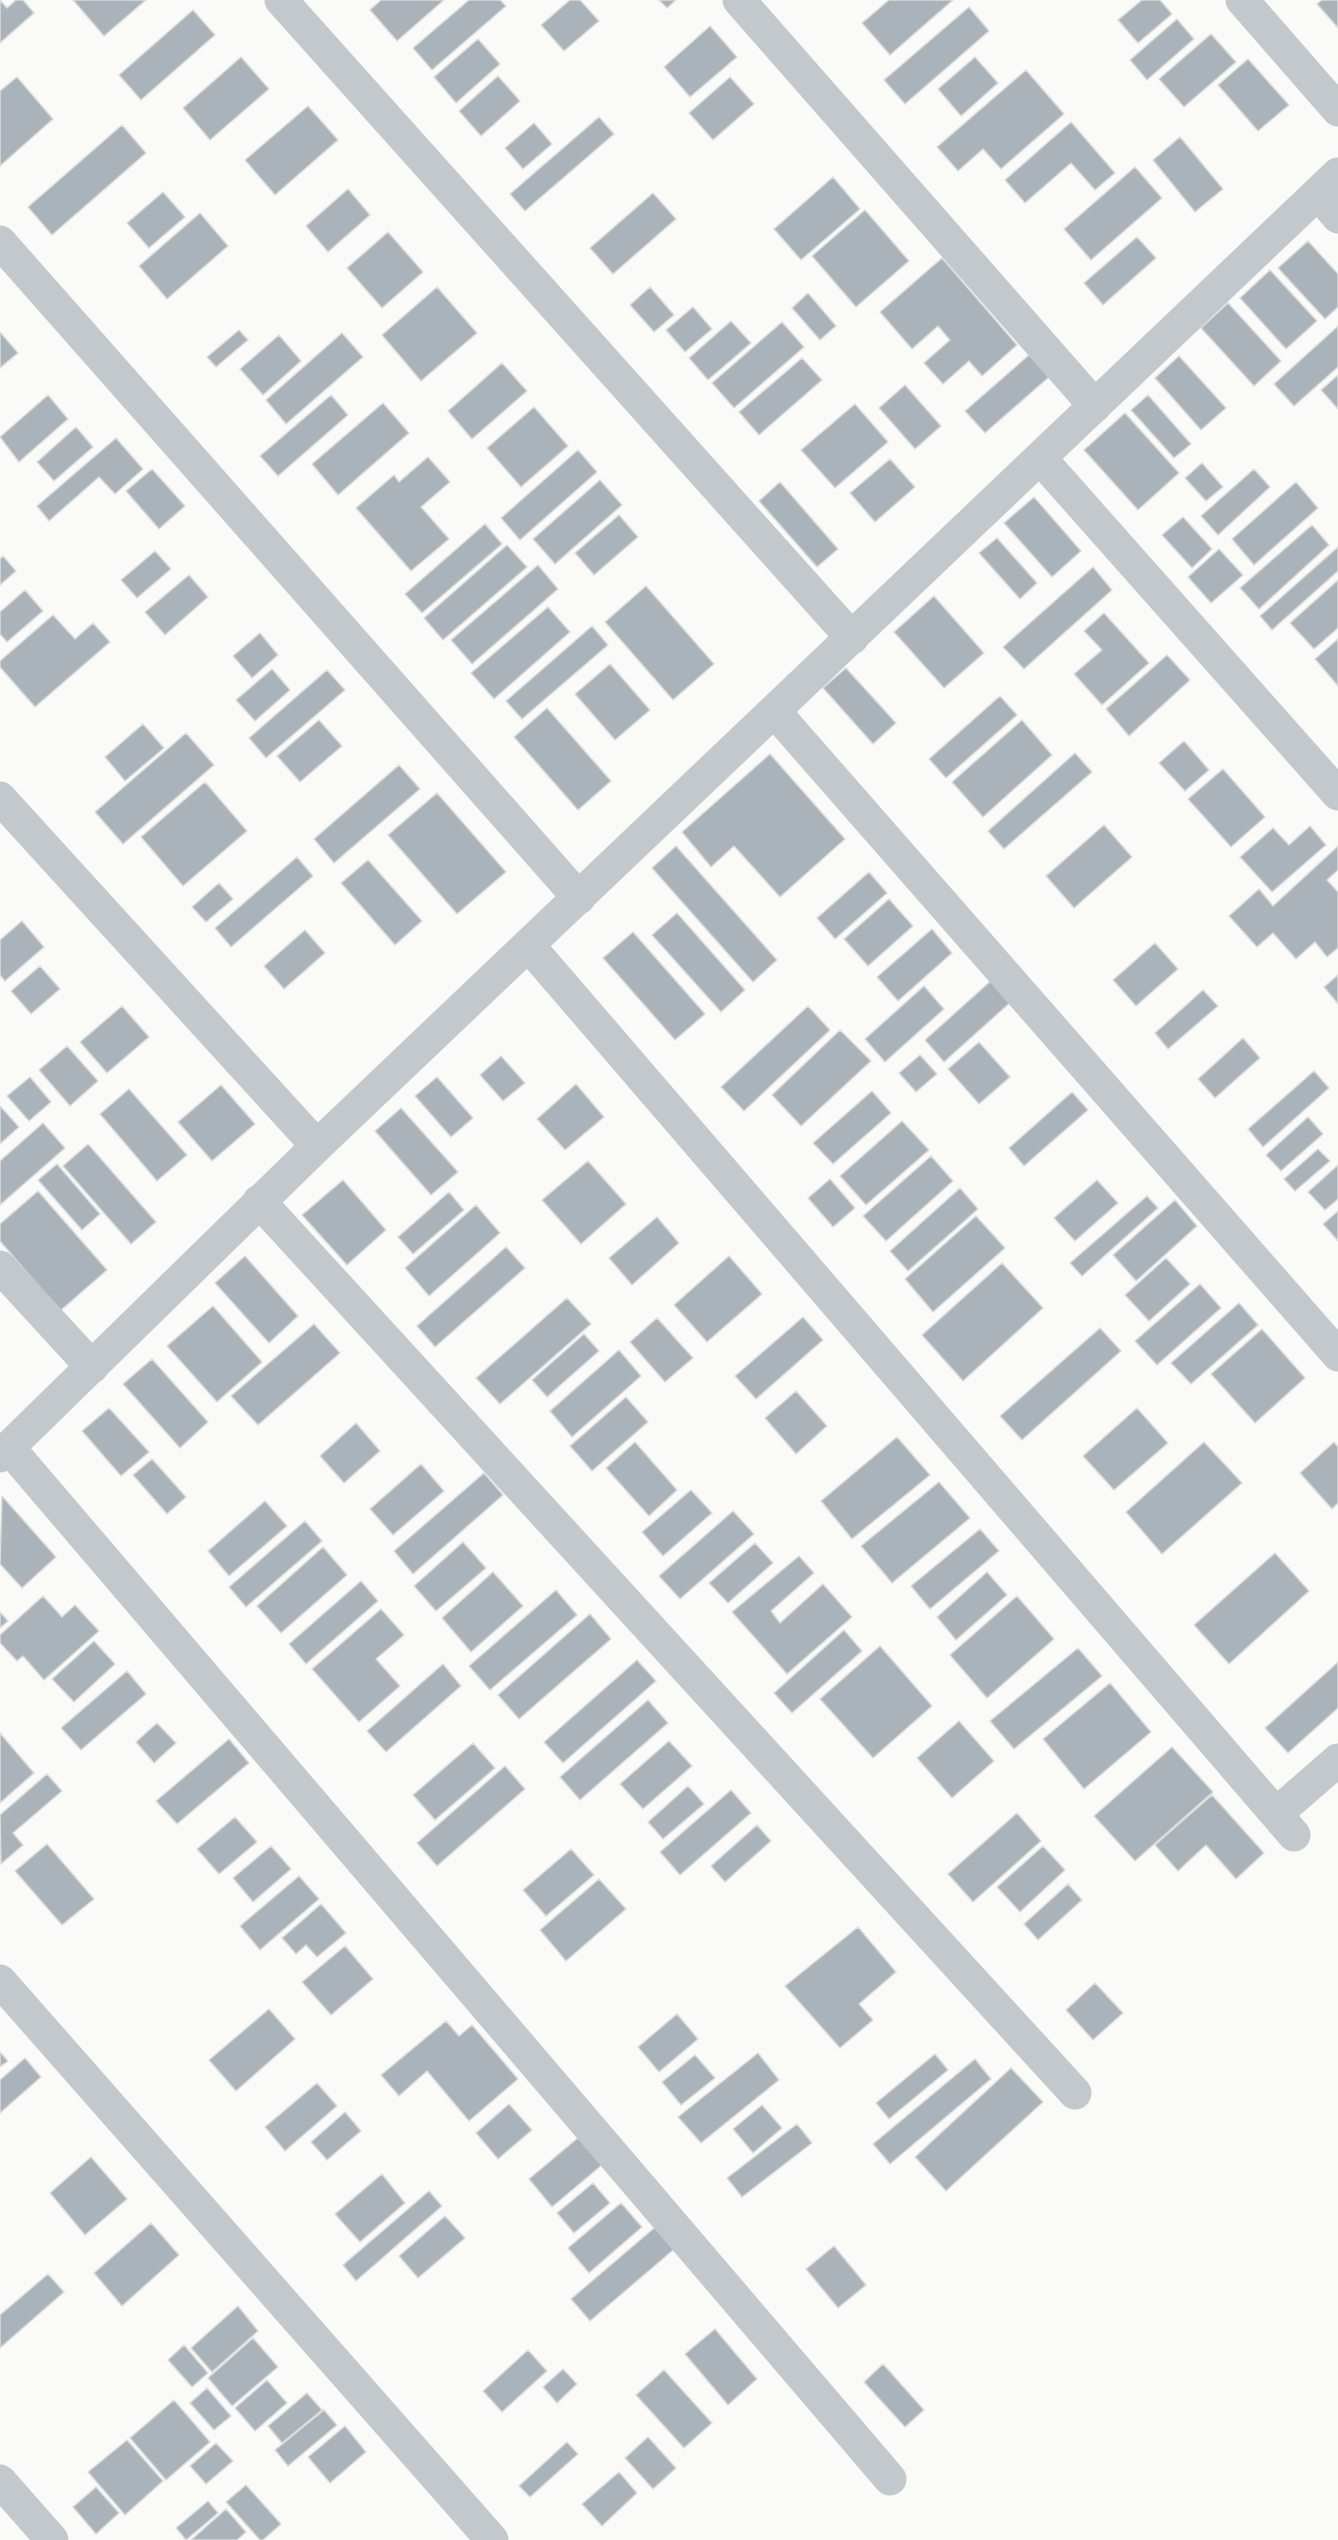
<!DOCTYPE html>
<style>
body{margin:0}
canvas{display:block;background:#fafaf8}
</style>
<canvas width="1338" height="2540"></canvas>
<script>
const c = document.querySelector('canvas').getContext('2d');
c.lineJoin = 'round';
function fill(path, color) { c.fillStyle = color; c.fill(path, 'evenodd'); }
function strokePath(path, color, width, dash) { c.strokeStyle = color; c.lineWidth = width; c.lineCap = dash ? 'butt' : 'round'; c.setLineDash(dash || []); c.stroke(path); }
const building = new Path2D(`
 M0,0L7,8L16,0H23L34,13L0,43Z
 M73,0H146L104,36Z
 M381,0H444L397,41L370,10Z
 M469,0H500L506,6L432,70L413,48Z
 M570,0H580L599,21L564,51L541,25Z
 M659,0H676L667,8Z
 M889,0H953L890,55L862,23Z
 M1142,0H1160L1172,14L1138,43L1118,20Z
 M1322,0H1338V28L1317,4Z
 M969,7L989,31L905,104L884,80Z
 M193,10L215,35L141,100L119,75Z
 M1177,19L1194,39L1147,80L1130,60Z
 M710,26L737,57L690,97L664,67Z
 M1211,34L1236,62L1184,107L1159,79Z
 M478,39L500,64L456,103L434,77Z
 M241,57L269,89L210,140L183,108Z
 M975,57L998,83L961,116L938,89Z
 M1248,59L1289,105L1258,131L1218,85Z
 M1026,70L1064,114L1001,169L983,149L958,171L937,147Z
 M498,76L520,101L481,136L459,111Z
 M17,77L53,119L0,166V91Z
 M730,77L754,104L713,140L689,113Z
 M308,106L338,140L275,195L245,160Z
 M599,117L614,134L525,211L510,194Z
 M1071,122L1115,173L1095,190L1071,163L1025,203L1005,180Z
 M534,123L552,144L523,169L505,148Z
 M122,125L146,153L52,235L28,207Z
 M1180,137L1223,189L1195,212L1153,160Z
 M1135,167L1162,198L1091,260L1064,229Z
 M833,177L860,209L801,260L774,229Z
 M348,189L370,215L328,252L306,226Z
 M163,192L185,217L149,248L127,223Z
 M653,193L676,219L613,274L590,248Z
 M865,210L909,261L856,307L812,256Z
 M200,213L228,246L167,299L139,266Z
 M388,232L423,272L382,308L347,268Z
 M1137,237L1156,258L1103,305L1084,283Z
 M1308,241L1338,274V307L1325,319L1278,268Z
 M942,258L1017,345L982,376L969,361L943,384L924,363L950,340L938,326L912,349L880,312Z
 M1270,270L1317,321L1286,349L1240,298Z
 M437,287L477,333L421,381L382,335Z
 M650,287L674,315L654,332L630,305Z
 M808,293L836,326L820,340L792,308Z
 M1228,303L1281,361L1254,386L1201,328Z
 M693,307L712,329L685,352L666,330Z
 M731,321L751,343L708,380L689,358Z
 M782,322L804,347L734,408L712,383Z
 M1338,326V367L1294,406L1274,384Z
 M239,330L248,340L216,367L207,357Z
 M0,332L18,353L0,368Z
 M342,333L363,357L286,424L266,400Z
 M279,335L301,361L263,395L240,369Z
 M1029,355L1049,377L985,433L965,411Z
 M1179,356L1226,408L1201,430L1155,378Z
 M802,358L822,380L759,435L739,412Z
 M502,363L527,391L472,439L448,411Z
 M1338,375V409L1321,390Z
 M905,385L941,426L915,449L879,408Z
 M48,395L68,419L19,462L0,437Z
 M331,395L348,415L278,476L260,456Z
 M1148,395L1191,444L1174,458L1131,410Z
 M383,403L409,433L338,495L312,464Z
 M855,404L888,442L835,488L801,450Z
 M534,407L568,446L521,487L487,448Z
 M1125,413L1179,473L1138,510L1084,450Z
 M76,427L93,447L54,481L37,462Z
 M116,438L143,469L115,494L99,477L49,521L37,506Z
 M578,450L597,472L520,540L501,518Z
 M428,457L450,482L421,507L449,539L411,571L356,508L394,475L399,482Z
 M890,459L915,487L875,522L850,493Z
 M1202,463L1223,487L1206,501L1185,478Z
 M152,469L185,506L159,529L126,491Z
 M1254,469L1270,487L1218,535L1201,516Z
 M600,480L622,505L555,564L533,539Z
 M780,482L838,549L817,567L759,501Z
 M1296,482L1318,508L1254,565L1232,539Z
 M1034,497L1081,551L1052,577L1004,523Z
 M619,515L638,537L594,575L575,553Z
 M1183,517L1212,549L1192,568L1162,535Z
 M485,524L502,544L422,613L405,594Z
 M1312,525L1329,545L1259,609L1240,588Z
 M997,538L1037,583L1020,599L979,553Z
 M507,545L527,567L443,640L424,618Z
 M1338,547V571L1272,630L1260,616Z
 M1219,549L1243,575L1211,603L1188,577Z
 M155,551L171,569L137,598L121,580Z
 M3,556L16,571L0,585V559Z
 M538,565L558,589L472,664L451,640Z
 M1093,567L1112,590L1024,669L1003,647Z
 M189,575L208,597L165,635L145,612Z
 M1338,580V628L1314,649L1290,623Z
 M646,586L714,664L673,700L605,622Z
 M25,590L43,611L7,642L0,634V612Z
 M934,596L984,653L944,688L894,632Z
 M548,607L570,632L494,699L471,673Z
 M1104,613L1149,663L1102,705L1074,674L1102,650L1084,631Z
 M53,615L75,639L93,623L110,642L35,707L0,667V661Z
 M592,626L608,645L522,719L506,701Z
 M260,633L278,655L252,678L233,656Z
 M1338,639V686L1315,659Z
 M1167,655L1190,680L1129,736L1106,709Z
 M610,664L650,710L615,740L575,694Z
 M846,668L896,723L873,744L823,688Z
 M272,669L290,690L255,721L236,700Z
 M327,670L345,690L266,758L249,738Z
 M1000,696L1017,715L946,778L929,759Z
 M547,708L611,781L578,810L514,737Z
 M319,720L342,746L300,782L277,756Z
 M1022,720L1052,755L983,817L952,782Z
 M143,724L164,748L125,781L105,757Z
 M186,733L214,765L123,844L95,812Z
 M1184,741L1209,770L1185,791L1159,763Z
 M1075,753L1092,772L1004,849L988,831Z
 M770,754L845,839L780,897L734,846L711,867L682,832Z
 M399,765L420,789L334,863L314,839Z
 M1223,769L1265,817L1231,847L1188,799Z
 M205,782L247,831L183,886L141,837Z
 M437,793L506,872L457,914L388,835Z
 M1104,825L1132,857L1074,908L1046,876Z
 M1310,826L1326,845L1272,892L1240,857L1273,828L1289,845Z
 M676,846L777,960L753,982L652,868Z
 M1338,846V870L1327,880L1338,892V948L1327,957L1315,942L1296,959L1273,933L1257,947L1229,916L1259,889L1273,906Z
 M297,857L313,876L231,947L215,928Z
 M368,860L422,921L395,945L341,883Z
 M869,872L887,893L835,939L817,918Z
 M219,883L233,899L206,922L192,907Z
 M889,899L913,926L868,966L844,939Z
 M677,913L745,990L721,1012L652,935Z
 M22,921L44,947L5,981L0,975V940Z
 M932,929L952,953L898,1001L877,977Z
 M305,930L325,953L284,989L264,966Z
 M633,932L705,1014L675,1040L603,958Z
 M1155,943L1178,969L1136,1006L1113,980Z
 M40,966L60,989L31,1014L11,991Z
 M1338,975V1004L1324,987Z
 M994,978L1013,1000L944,1062L925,1040Z
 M924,986L944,1009L885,1062L865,1039Z
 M1203,990L1218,1006L1168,1049L1155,1033Z
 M122,1006L149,1037L107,1073L80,1042Z
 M808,1006L830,1030L744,1111L721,1087Z
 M840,1030L871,1061L801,1126L772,1095Z
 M1243,1038L1260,1058L1215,1098L1198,1079Z
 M979,1042L1010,1077L979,1104L948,1069Z
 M67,1046L98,1081L70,1106L39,1070Z
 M920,1055L937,1074L916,1092L899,1073Z
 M501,1056L525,1083L503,1101L480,1075Z
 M1314,1071L1329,1088L1263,1147L1248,1129Z
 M30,1077L51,1102L29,1121L7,1096Z
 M437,1077L473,1118L451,1137L415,1096Z
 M576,1084L604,1117L565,1150L537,1119Z
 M221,1085L255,1124L212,1161L178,1122Z
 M129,1089L187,1155L157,1181L100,1114Z
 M872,1091L891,1113L833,1164L813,1143Z
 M1072,1092L1088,1110L1024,1166L1009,1148Z
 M0,1106L19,1127L0,1144Z
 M401,1108L458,1172L431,1195L375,1131Z
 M1308,1117L1323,1134L1281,1171L1266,1155Z
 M902,1121L929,1150L866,1205L840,1176Z
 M43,1123L65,1148L0,1205V1161Z
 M88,1144L156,1222L131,1244L63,1166Z
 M1318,1149L1330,1161L1295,1191L1284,1179Z
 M931,1156L953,1181L886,1241L863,1216Z
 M588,1161L626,1204L581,1244L542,1200Z
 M57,1164L100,1214L82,1230L38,1180Z
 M1338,1165V1199L1325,1210L1308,1192Z
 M830,1179L855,1208L833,1227L808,1198Z
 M343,1180L386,1230L347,1265L302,1215Z
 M1097,1180L1118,1203L1075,1241L1054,1218Z
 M960,1188L978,1209L908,1271L890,1251Z
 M38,1191L107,1270L60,1311L0,1241V1224Z
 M449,1192L464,1210L413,1254L398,1237Z
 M1147,1196L1158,1208L1082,1276L1070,1263Z
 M1175,1200L1197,1226L1136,1281L1113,1255Z
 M476,1205L500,1233L429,1296L405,1268Z
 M1338,1211V1241L1323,1224Z
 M976,1216L1005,1248L933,1312L905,1279Z
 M657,1217L679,1243L632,1285L609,1258Z
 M506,1247L525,1268L435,1347L417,1326Z
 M245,1256L298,1316L269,1343L215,1283Z
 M729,1256L762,1294L707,1342L674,1305Z
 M1166,1258L1190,1284L1149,1321L1125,1295Z
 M1002,1263L1043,1308L963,1381L922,1335Z
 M1200,1284L1221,1308L1157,1365L1135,1341Z
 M567,1298L591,1324L500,1404L476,1378Z
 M1239,1303L1258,1325L1191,1384L1171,1363Z
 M213,1306L262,1362L217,1402L167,1346Z
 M803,1317L823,1340L756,1399L735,1376Z
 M657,1318L693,1358L665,1382L630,1342Z
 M314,1324L340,1353L258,1425L231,1396Z
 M1100,1328L1121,1351L1022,1440L1000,1416Z
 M1262,1329L1305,1378L1255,1423L1211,1374Z
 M584,1334L599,1351L547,1397L532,1380Z
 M619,1350L641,1376L572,1437L550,1411Z
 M152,1359L208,1422L180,1448L123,1384Z
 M796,1391L827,1426L796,1454L765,1418Z
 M626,1397L648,1422L592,1471L570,1446Z
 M109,1408L149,1452L121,1476L82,1431Z
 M1137,1408L1168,1443L1114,1490L1083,1456Z
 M356,1423L380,1451L344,1483L320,1456Z
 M897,1437L930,1475L852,1539L821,1501Z
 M635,1442L677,1490L649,1516L606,1468Z
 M1204,1442L1242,1483L1162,1554L1126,1512Z
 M1334,1442L1338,1447V1503L1332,1509L1300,1473Z
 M152,1459L186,1497L167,1514L133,1475Z
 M421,1464L444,1491L393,1535L370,1509Z
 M484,1473L503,1495L413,1574L394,1551Z
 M939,1482L970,1518L892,1583L861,1546Z
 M691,1490L712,1513L663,1556L642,1532Z
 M2,1496L56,1557L22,1588L0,1564Z
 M265,1501L287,1526L229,1576L208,1551Z
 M733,1511L754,1534L680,1599L659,1576Z
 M305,1521L322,1541L246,1607L229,1587Z
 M980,1529L999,1551L930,1609L911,1586Z
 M463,1542L486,1568L436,1611L414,1586Z
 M755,1543L773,1563L728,1603L709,1583Z
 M323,1547L347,1575L281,1633L257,1606Z
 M1275,1553L1309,1591L1229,1664L1194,1625Z
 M799,1556L814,1573L771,1611L780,1623L823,1584L852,1617L787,1674L732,1612Z
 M493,1572L523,1606L471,1652L442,1618Z
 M987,1572L1007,1595L956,1640L937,1617Z
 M361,1581L378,1601L306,1664L289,1644Z
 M556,1590L577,1615L490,1690L469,1666Z
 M43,1596L62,1617L75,1605L99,1631L44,1680L23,1656L17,1661L0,1643V1635Z
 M1017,1596L1054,1639L987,1698L950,1655Z
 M381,1609L404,1635L376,1659L400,1686L359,1722L312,1669Z
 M0,1612L8,1621L0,1628Z
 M590,1614L611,1639L519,1719L498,1695Z
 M844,1630L862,1651L792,1713L774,1693Z
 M94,1641L115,1664L74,1702L52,1679Z
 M880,1646L932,1706L873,1758L820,1699Z
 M1078,1648L1102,1676L1014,1749L990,1721Z
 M637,1660L656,1681L563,1763L544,1742Z
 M1338,1662V1708L1288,1753L1265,1728Z
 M443,1664L461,1686L386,1752L367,1731Z
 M127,1671L146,1694L81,1750L61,1728Z
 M1110,1683L1151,1732L1084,1789L1043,1739Z
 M648,1700L668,1723L580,1800L560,1777Z
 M959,1721L994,1761L952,1798L917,1758Z
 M157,1723L176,1743L154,1763L136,1742Z
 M0,1733L34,1773L0,1803Z
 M229,1739L249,1763L177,1824L156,1801Z
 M669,1741L692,1766L643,1809L620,1784Z
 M473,1743L495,1768L435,1820L413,1795Z
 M1172,1747L1213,1792L1135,1861L1094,1816Z
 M505,1766L525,1789L437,1866L417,1843Z
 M47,1774L62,1791L13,1833L23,1845L1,1864L0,1815Z
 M688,1786L704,1804L663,1839L648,1822Z
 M731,1790L751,1813L680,1875L660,1852Z
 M1212,1795L1264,1853L1236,1879L1206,1845L1178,1871L1155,1845Z
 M1017,1813L1041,1841L973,1902L948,1874Z
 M235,1817L257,1842L219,1874L197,1849Z
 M757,1825L771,1841L725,1882L711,1866Z
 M47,1844L94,1899L62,1925L15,1871Z
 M271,1846L291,1869L253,1902L233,1878Z
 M1043,1846L1065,1870L1020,1912L997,1887Z
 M571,1849L594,1875L546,1916L523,1890Z
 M299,1876L319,1899L260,1950L240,1926Z
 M599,1879L626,1909L566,1961L540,1930Z
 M1068,1884L1082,1900L1038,1940L1024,1924Z
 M321,1904L346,1933L317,1957L306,1945L296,1954L282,1938Z
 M858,1927L896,1972L859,2004L873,2020L840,2048L785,1986Z
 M345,1946L373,1979L331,2015L302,1982Z
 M1095,1983L1123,2013L1093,2040L1066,2010Z
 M269,2009L295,2039L236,2091L209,2060Z
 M677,2014L698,2039L659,2072L638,2047Z
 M446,2021L459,2036L472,2025L518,2079L469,2121L427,2071L399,2096L381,2075Z
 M0,2052L8,2061L0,2067Z
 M758,2053L779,2080L701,2143L678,2117Z
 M935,2054L948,2070L889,2119L876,2103Z
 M695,2055L715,2078L681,2105L662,2082Z
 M25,2058L41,2077L0,2113V2080Z
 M975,2059L991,2079L890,2164L873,2144Z
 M1011,2068L1043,2102L946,2191L915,2157Z
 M317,2083L337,2106L285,2151L265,2127Z
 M509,2104L532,2130L498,2159L476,2133Z
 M762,2105L782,2128L753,2153L733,2129Z
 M345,2112L361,2131L327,2160L311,2142Z
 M797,2124L812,2143L742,2197L727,2178Z
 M585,2132L609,2159L552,2207L529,2179Z
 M91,2157L127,2199L85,2235L50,2193Z
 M382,2174L405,2203L360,2242L335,2214Z
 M593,2183L610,2203L574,2233L557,2213Z
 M429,2191L442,2206L356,2281L343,2265Z
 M621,2203L642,2227L589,2273L568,2248Z
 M445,2216L465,2238L418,2278L399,2256Z
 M151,2223L179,2255L122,2306L94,2273Z
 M660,2223L679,2245L590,2321L571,2299Z
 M834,2246L866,2285L838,2308L806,2269Z
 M48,2274L64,2292L0,2348V2315Z
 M238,2306L258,2331L212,2372L191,2348Z
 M715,2329L757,2379L728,2405L685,2354Z
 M253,2338L278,2367L232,2406L208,2378Z
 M184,2345L208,2373L192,2387L168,2360Z
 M528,2350L547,2371L502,2412L483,2391Z
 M883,2364L924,2410L905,2427L864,2382Z
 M563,2369L577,2384L557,2403L543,2387Z
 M664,2370L712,2423L684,2448L636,2395Z
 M267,2380L287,2403L255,2431L235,2408Z
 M207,2388L231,2416L214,2430L190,2403Z
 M307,2393L322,2410L282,2443L268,2426Z
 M174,2400L210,2442L166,2480L130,2438Z
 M324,2410L337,2425L288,2466L275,2450Z
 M345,2426L366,2452L330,2483L308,2457Z
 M648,2437L676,2468L653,2489L625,2458Z
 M127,2440L163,2481L125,2515L88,2472Z
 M567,2442L578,2454L530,2497L519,2486Z
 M216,2443L233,2461L206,2484L190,2466Z
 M619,2472L637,2493L602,2526L582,2504Z
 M246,2485L281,2524L263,2540H260L226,2502Z
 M96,2487L119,2513L96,2534L73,2507Z
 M208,2501L218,2513L186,2540L176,2528Z
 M226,2509L246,2532L237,2540H191Z`);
fill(building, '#aab3b9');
strokePath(building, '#dcdcda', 1.5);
strokePath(new Path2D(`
 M281,0L852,638
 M739,0L1095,406
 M1242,0L1338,110
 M1318,193L1338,217
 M0,242L579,898
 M1040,458L1338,794
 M775,712L1338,1355
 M0,798L317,1146
 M529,946L1294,1835
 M259,1201L1075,2093
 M0,1267L92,1367
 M9,1448L890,2479
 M0,1456L317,1146L1338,174
 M1276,1814L1338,1760
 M0,1981L492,2540
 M0,2481L52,2540`), '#c3c8cc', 33);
</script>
